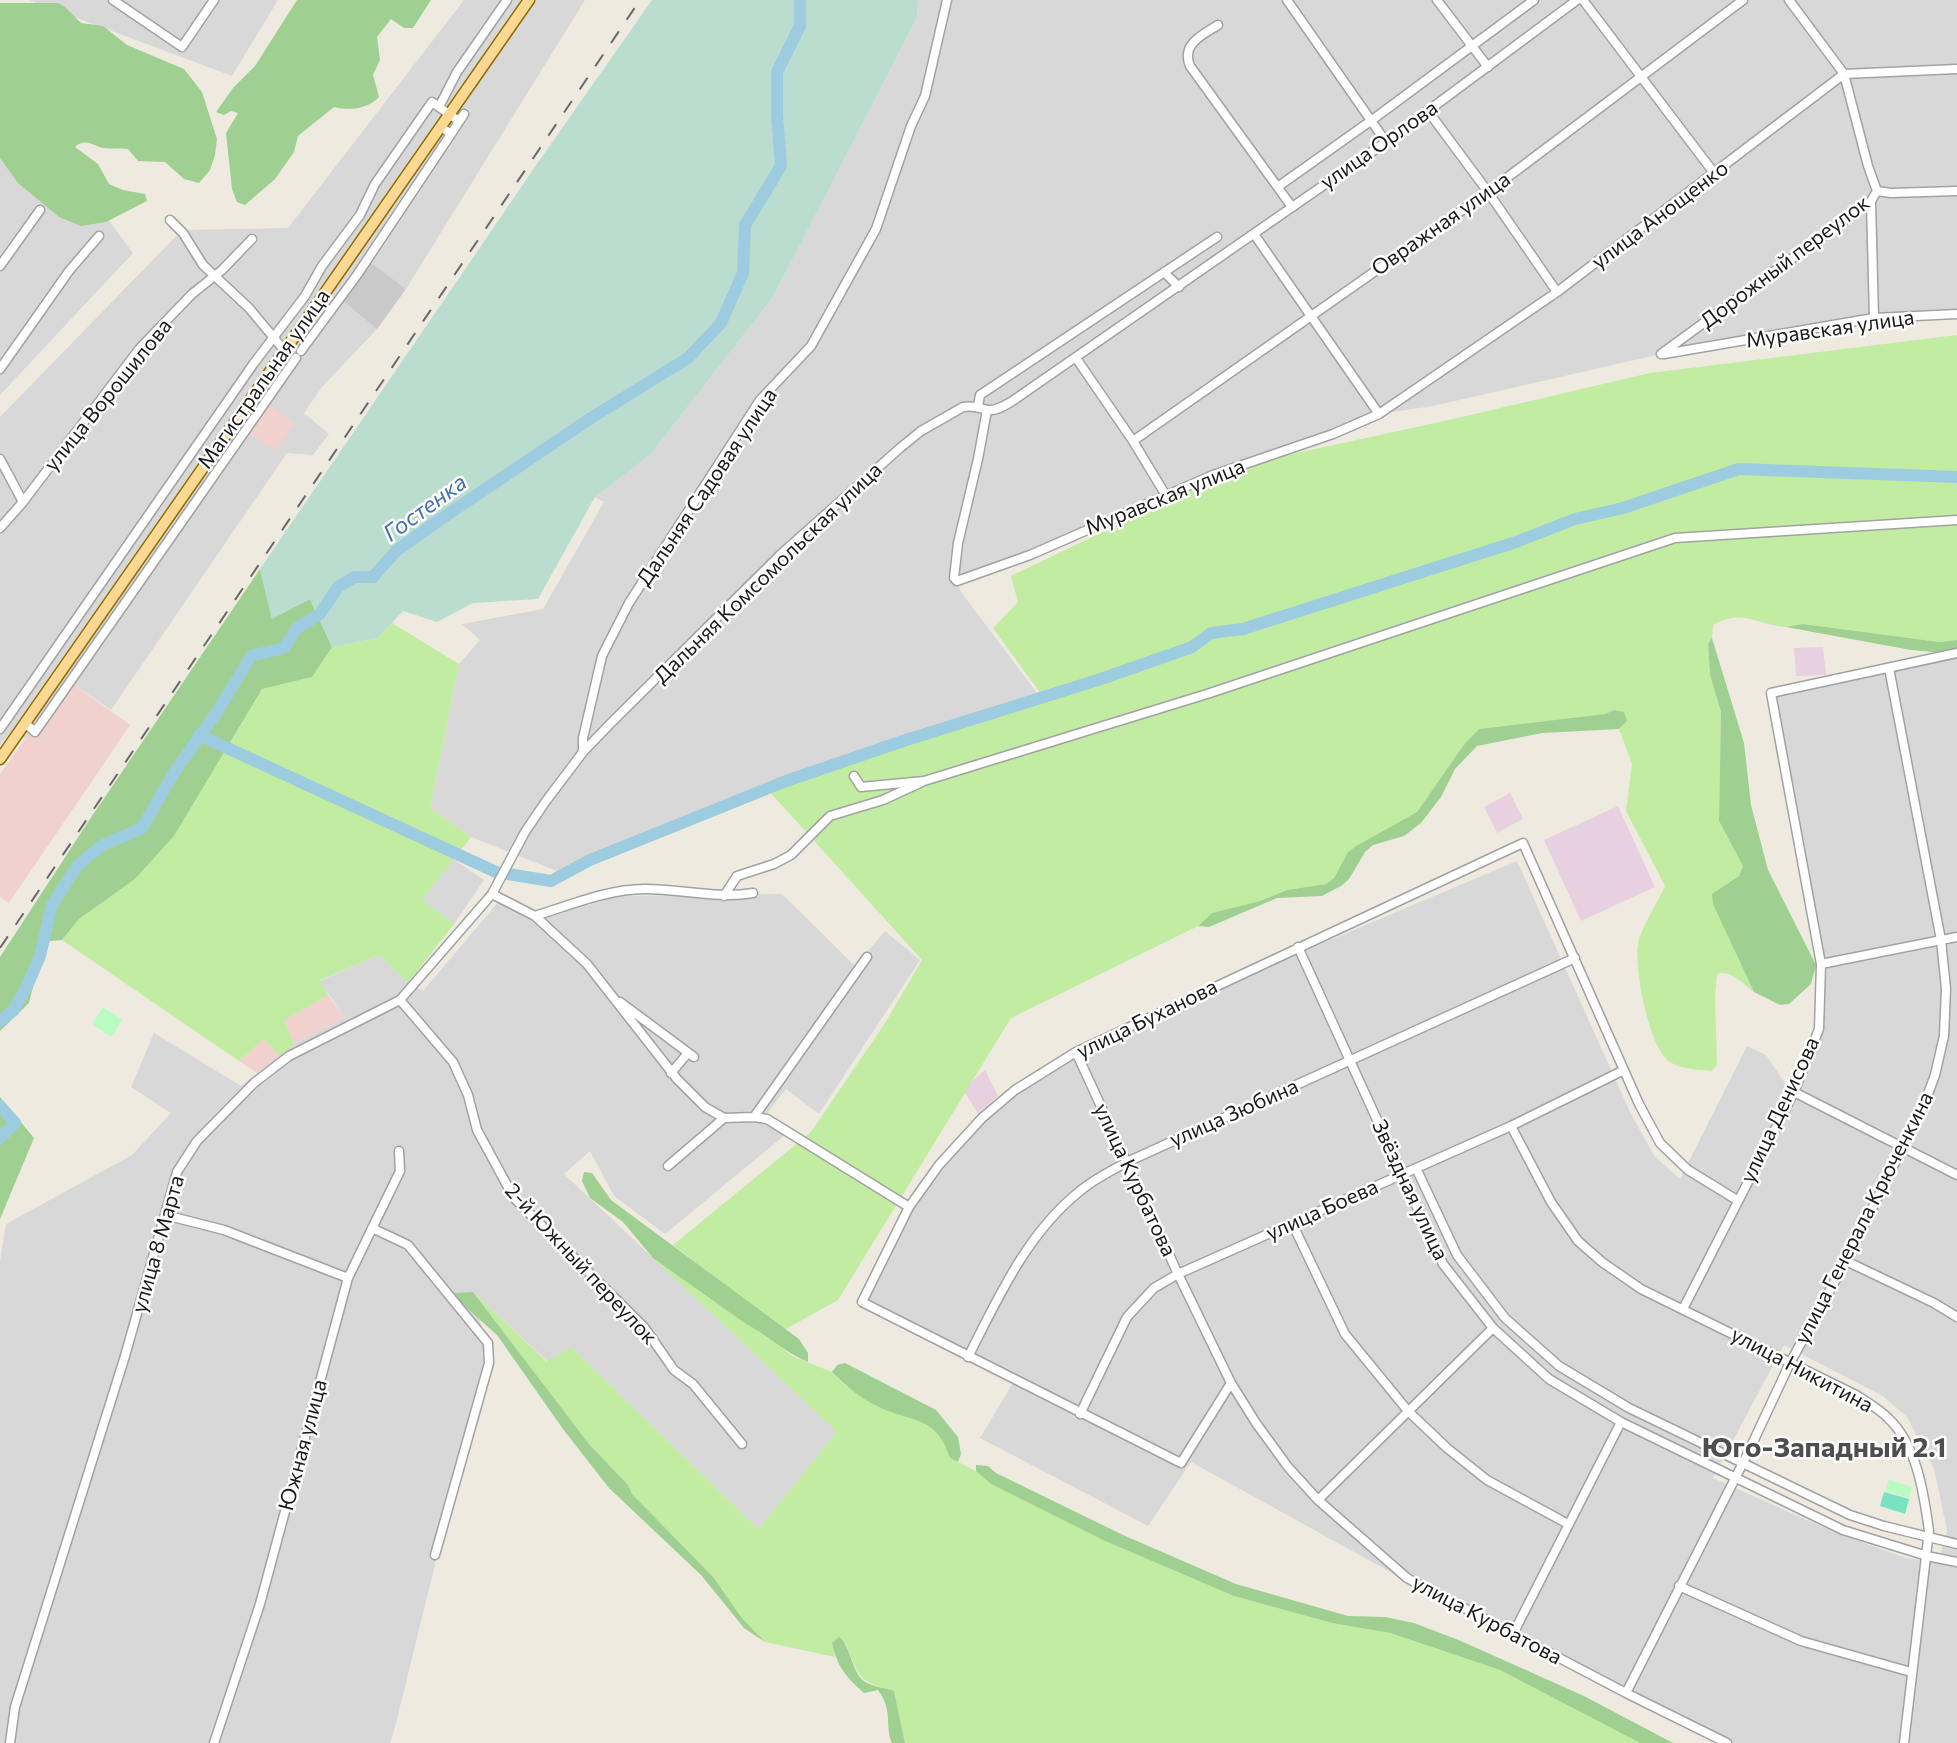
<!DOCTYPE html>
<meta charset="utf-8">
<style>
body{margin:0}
canvas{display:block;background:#eeeae0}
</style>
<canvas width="1957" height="1743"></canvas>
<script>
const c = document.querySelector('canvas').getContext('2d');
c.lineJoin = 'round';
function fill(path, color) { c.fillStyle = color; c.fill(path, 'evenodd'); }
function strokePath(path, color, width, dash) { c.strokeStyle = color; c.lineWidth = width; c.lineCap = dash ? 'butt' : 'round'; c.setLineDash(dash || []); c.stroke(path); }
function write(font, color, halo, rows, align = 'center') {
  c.font = font + ' Commissioner,sans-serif'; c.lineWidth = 5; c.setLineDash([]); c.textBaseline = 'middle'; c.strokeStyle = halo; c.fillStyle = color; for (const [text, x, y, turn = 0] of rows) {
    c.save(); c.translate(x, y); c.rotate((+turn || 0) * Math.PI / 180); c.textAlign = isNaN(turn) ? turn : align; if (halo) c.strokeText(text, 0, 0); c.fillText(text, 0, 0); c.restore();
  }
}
fill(new Path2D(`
 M29,0H278L232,76Z
 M464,0H585L406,289L368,262L342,299L377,329L322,387L304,413L329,434L313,455L287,453L111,710L68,680L25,739L12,730L0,745V417L182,230L288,228Z
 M918,0H1957V314L1874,318L1661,354L1433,406L1379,414L1213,475L1071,536L956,581L961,592L1037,693L785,781L647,833L557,871L471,837L430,808L459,664L480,640L462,624L543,609L604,502L595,497L650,455L773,297L917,18Z
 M0,74L133,253L0,395Z
 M1957,654V1743H1721L1403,1579L1191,1462L1148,1526L980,1438L1013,1383L859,1303L936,1166L1011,1091L1073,1053L1290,957L1517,861L1630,1112L1655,1157L1680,1179L1747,1046L1766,1055L1791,1092L1815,1031L1818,965L1767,694ZM1784,1345L1883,1396L1907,1417L1934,1469L1947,1530L1938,1563L1906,1558L1836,1533L1713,1478Z
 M453,859L484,880L454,924L421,901Z
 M782,894L855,966L885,931L920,960L819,1114L786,1089L760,1122L785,1135L665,1234L614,1196L590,1151L564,1174L838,1432L758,1529L571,1347L548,1362L474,1293L487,1354L394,1731L390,1743H0V1261L6,1224L132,1155L171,1113L131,1087L154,1033L241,1086L294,1044L345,1017L319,981L379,955L408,983L423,991L499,901L536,921L618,896Z`), '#d9d8d8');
fill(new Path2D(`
 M268,403L295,424L275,451L247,432Z
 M68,680L130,725L9,903L0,897V774Z
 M328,995L345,1017L294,1044L284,1020Z
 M264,1039L280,1057L257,1073L239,1061Z`), '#f0d1cd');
fill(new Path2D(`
 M1823,647L1826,675L1796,676L1794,648Z
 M1510,793L1523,819L1497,833L1484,807Z
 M1618,806L1655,887L1581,921L1544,840Z
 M985,1070L998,1096L978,1114L963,1089Z`), '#e7d1e1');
fill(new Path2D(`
 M368,261L406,289L377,329L341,299Z`), '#c9c9c9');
fill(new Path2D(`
 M1957,335V640L1939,642L1803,624C1798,625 1791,627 1786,627C1757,625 1742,608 1713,625L1712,638L1708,644L1710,675L1721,712L1719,821L1743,866L1739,876L1714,904L1754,992C1743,984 1731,969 1717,974L1715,997L1717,1065L1711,1071C1697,1069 1682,1070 1670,1062C1649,1048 1634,969 1638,944C1640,930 1659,900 1665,886L1626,811L1632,764L1619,729L1626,721L1614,710L1605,714L1479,729L1465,743L1417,812L1356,846L1348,852L1334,878L1326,884L1287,890L1260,901L1212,913L1198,926L1011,1018L838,1300L784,1330L673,1245L811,1132L885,1023L922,960L768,790L1041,694L993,628L1018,602L1011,576L1169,500L1278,457L1449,420L1650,373Z
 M392,623L459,664L430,808L471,837L422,900L454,924L408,983L379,955L320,980L328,995L284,1020L294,1044L280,1057L264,1039L239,1061L62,940L79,919L135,879L174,836L262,689L312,677L332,647L378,638Z
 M653,1258L746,1324L763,1333L792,1356L832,1372L845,1385L877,1406L914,1418L931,1427L944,1440L950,1458L976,1471L991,1484L1105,1541L1234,1596L1332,1623L1389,1633L1500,1670L1640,1743H905L894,1691C856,1680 860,1678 846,1643H832L835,1657L765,1642L741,1617L714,1578L632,1494L628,1485L589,1444L473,1292L547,1362L571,1347L758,1529L837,1432Z`), '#c1eca1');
fill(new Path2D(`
 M297,0H431L413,28H404L391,19L377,37L380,60L373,75L379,97C367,109 350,111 334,107L298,136L294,152L275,179L245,205L237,202L232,189L226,133L238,113L231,111L224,115L216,112L233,88L255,66Z
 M0,3H58L65,7L81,23L103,26L127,45L184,69L202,92L217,139L215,155L210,170L199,183L184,179L165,162L138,161L128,149C120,148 111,149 103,148C91,145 85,138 75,147L98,164L109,184L123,190L145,194L147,201L106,222L81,226L59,217L18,183L0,158Z
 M260,569L272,618L310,599L332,647L312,677L262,689L174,836L135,879L79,919L62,940L50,941L42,951L29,1003L0,1031V957L92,816Z
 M1803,624L1939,642L1957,640V651L1944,653L1911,650L1786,627Z
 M1712,638L1744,743L1751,805L1768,870L1816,965L1811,984L1789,1004L1780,1005L1754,992L1713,904L1712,894L1739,876L1743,866L1719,821L1721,712L1710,675L1708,644Z
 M1614,710L1624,712L1627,721L1619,729L1542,733L1477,746L1455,769L1441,797L1421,823L1404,836L1373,845L1365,852L1349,879L1341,886L1322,896L1277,898L1209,927L1198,926L1212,913L1260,901L1287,890L1326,884L1334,878L1348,852L1356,846L1417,812L1465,743L1479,729L1605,714Z
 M0,1097L34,1138L0,1219Z
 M584,1172L592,1173L611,1200L799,1339L808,1353V1362C785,1353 768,1335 746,1324L653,1258L623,1222L590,1198L582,1181Z
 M473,1292L589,1444L628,1485L632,1494L714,1578L741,1617L765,1642L744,1628L701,1575L609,1488L563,1429L497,1335L459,1301L455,1293Z
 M845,1363L936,1410L958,1437L961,1454L958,1462L950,1458C936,1414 911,1423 877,1406C860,1398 845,1385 832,1372L837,1365Z
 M976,1465L988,1466L996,1473L1123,1535L1236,1584L1348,1616L1385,1617L1414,1623L1461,1641L1584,1696L1673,1743H1640L1500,1670L1390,1633L1332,1623L1234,1596L1105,1541L991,1484L976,1471Z
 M839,1637C853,1648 851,1675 867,1683C875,1687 886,1688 894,1691L905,1743H892C884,1725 894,1712 878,1690L864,1693C847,1678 837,1667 832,1643Z`), '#9fd091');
fill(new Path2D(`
 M652,0H918L917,18L773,297L650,455L595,497L538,599L473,603L437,622L403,611L378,638L332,647L310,599L272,619L260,569L539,161Z`), '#bbddd0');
fill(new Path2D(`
 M103,1007L122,1020L111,1037L92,1024Z
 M1889,1480L1912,1487L1909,1498L1885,1491Z`), '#b8fcc2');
fill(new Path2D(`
 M1884,1492L1909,1499L1905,1514L1880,1506Z`), '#78e3c1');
strokePath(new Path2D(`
 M199,735L496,872
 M508,874L551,881L590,860L786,781L903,741L1101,679L1192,647L1211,633L1243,629L1516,542L1575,519L1623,508L1739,469L1957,477
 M0,1021L14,1010L27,986L40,956L52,905L77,866L101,846L142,828L175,771L219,709L251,656L284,648L297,628L320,614L338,587L355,577H373L396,551L438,521L591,418L688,358L721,323L743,273L745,225L781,166L777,115V72L800,26V0
 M0,1106L15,1123L0,1138`), '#9dcbdf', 12);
const minor = new Path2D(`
 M113,0L182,47L214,0
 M1287,0L1386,142
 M1437,0L1488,67
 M1583,0L1714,173
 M1789,0L1844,74L1868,166L1877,191
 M1218,25C1202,35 1181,44 1190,66L1292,207
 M439,107L459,121
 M1428,111L1488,192L1557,292
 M451,134L464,114
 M1279,186L1372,120L1534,0
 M1871,201L1874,318
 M170,220L183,233L203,265L249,308L284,350
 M1254,234L1379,414
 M0,266L40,210
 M1164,272L1179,287
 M301,351L357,275L451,134L441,127
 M1661,354L1871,201L1877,191L1891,193L1957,191
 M1664,354L1874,318L1957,314
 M1076,358L1133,441L1165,494
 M0,369L69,271L99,236
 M978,406L980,395L1217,237
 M987,410L978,459L958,543L954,578L957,581L1030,555L1213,475L1333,434L1379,414L1557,292L1844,74L1957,69
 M1133,441L1488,192L1743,0
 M0,459L23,502
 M0,528L23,502L140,348L192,294L222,270L252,239
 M25,723L35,732L296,358
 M0,729L254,363L305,296L322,266L360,215L375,184L432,102L439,107L457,72L507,0
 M583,752V738L602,656L629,603L760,400L811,346L876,229L911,126L925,96L947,0
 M854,776L861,787L924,781L1207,694L1675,538L1957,520
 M492,894L535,916L587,964L677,1079L705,1107L724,1118L754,1117L767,1119L909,1207
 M724,896L737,876L774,864L791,855L830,816L883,800L922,782
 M535,916C570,905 608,889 645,889C682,889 717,899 753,893
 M1298,947L1443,1264L1493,1328L1549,1379L1621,1422L1843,1530L1927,1556L1957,1562
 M1821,964L1957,937
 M400,1000L453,1062L468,1095L477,1130L514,1198L644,1327L674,1370L693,1384L742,1444
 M620,1002L694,1057
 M1076,1052L1178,1274L1231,1383L1256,1423L1288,1467L1318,1500L1407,1578L1626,1693L1727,1743
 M671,1073L688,1053
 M1794,1092L1957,1175
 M754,1117L867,957
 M1511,1126L1551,1202L1578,1241L1602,1262L1641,1289L1856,1395C1867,1402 1879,1409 1888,1418C1917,1445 1924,1494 1929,1531L1904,1743
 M668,1166L724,1118
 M1416,1168L1457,1255L1505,1318L1559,1366L1629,1408L1850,1515L1884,1526L1957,1544
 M165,1215L224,1230L348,1278
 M1292,1223L1345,1334L1408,1411L1447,1448L1487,1480L1568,1524
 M372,1228L408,1245L488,1343L489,1363L435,1555
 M1846,1261L1934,1303L1957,1317
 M1683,1309L1794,1092L1819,1029L1821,964L1771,693L1957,653
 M968,1357C998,1298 1027,1233 1080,1191C1094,1179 1111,1171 1127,1162L1575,958
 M1231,1383L1181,1463L862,1302L909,1207L939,1165L982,1118L1015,1090L1076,1052L1523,843L1639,1104L1660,1143L1688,1170L1737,1200
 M1080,1414L1127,1317L1154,1288L1178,1274L1511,1126L1624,1070
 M1318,1500L1493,1328
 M1679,1586L1801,1641L1911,1672
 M1513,1634L1621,1422
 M1626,1693L1747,1455L1790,1363L1846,1261L1925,1102L1935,1075L1944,1036L1946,989L1941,940L1889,668
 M10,1743L15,1707L125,1356L177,1172L197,1141L254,1083L289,1056L400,1000L492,894L525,832L546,801L583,752L610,724L781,554L900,448L921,431L963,407C973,405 979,408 988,410C996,411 1004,406 1011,402L1386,142L1577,0
 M214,1743L260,1604L348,1278L400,1171L399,1151`);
const major = new Path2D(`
 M0,759L529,0`);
strokePath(minor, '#a2a2a2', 11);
strokePath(major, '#926c00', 13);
strokePath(minor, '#fff', 8);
strokePath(major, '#ffd893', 10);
strokePath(new Path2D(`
 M0,948L640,0`), '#696969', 2, [14, 14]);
write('21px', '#1b1b1b', '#fff', [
 ["улица Орлова",1379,145,-35],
 ["улица Анощенко",1660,215,-37],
 ["Овражная улица",1441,224,-35],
 ["Дорожный переулок",1785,262,-37],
 ["Муравская улица",1830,329,-8],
 ["Магистральная улица",264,379,-55],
 ["улица Ворошилова",108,395,-51],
 ["Дальняя Садовая улица",707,487,-56],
 ["Муравская улица",1165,497,-22],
 ["Дальняя Комсомольская улица",768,573,-44],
 ["улица Буханова",1147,1019,-26],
 ["улица Денисова",1780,1110,-65],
 ["улица Зюбина",1234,1113,-24],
 ["улица Курбатова",1135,1180,65],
 ["Звёздная улица",1410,1190,65],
 ["улица Боева",1322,1210,-24],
 ["улица Генерала Крюченкина",1864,1218,-63],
 ["улица 8 Марта",158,1244,-74],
 ["2-й Южный переулок",581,1264,47],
 ["улица Никитина",1802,1370,28],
 ["Южная улица",303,1445,-75],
 ["улица Курбатова",1487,1620,28]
]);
write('italic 23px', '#4371af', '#fff', [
 ["Гостенка",425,508,-36]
]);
write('bold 28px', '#4e4e4e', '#fff', [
 ["Юго-Западный 2.1",1824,1448]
]);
</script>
